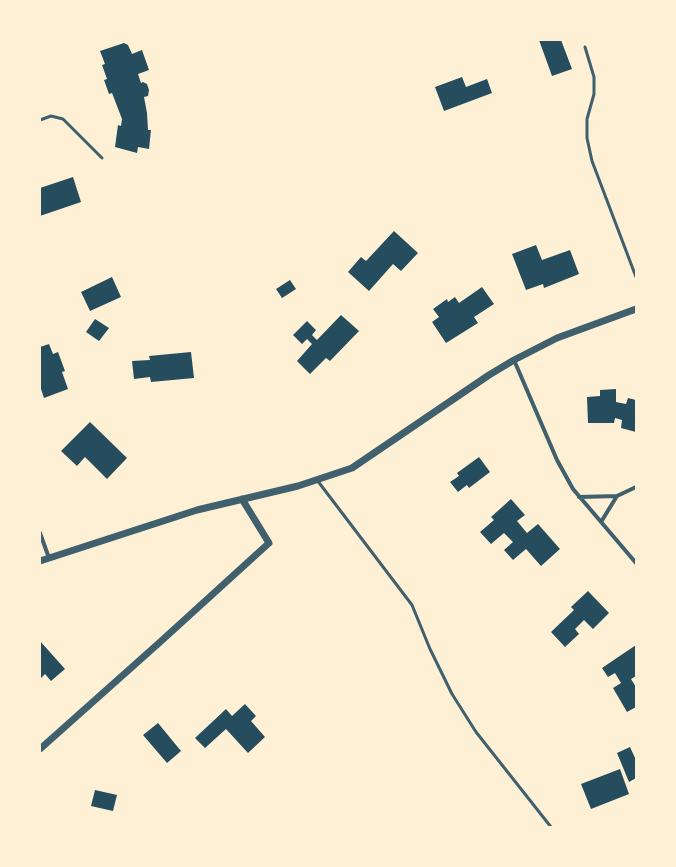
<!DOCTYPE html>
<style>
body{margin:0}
#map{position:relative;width:676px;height:867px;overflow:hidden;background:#fdf0d5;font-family:Mulish,sans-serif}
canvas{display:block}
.frame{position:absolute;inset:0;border:41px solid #fdf0d5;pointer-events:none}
</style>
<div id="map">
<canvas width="676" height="867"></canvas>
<div class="frame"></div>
</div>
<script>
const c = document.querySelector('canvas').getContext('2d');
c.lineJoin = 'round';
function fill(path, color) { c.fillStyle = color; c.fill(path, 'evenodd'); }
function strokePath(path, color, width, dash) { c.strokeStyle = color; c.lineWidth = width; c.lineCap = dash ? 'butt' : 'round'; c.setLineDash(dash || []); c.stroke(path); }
fill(new Path2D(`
 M539,40H561L572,69L552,76Z
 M124,43L128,45L132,54L142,50L149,70L138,74L141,83L143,82L147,84L149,90L148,96L144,97L147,113L148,130H151L149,149L138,147L137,153L115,147L118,125L121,126L122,119L112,93L109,94L104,80L107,79L102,65L105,64L100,51Z
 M462,77L466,87L487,79L492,93L444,111L435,87Z
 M73,177L81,202L40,216V188Z
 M394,231L418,253L401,271L393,264L369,291L348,272L361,257L366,261Z
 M536,245L542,260L570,250L579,274L544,288L543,284L526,290L512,254Z
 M112,277L121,297L90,311L81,292Z
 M290,280L296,289L282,298L276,289Z
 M482,287L494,304L474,317L478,323L446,343L432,322L439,317L433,309L447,299L448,302L455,297L459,303Z
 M341,315L359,331L330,361L326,358L310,374L297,361L312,344L307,339L302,344L293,335L307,321L316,330L312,335L317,340Z
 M95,319L109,328L99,341L86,332Z
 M49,344L53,354L58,352L65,371L62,372L68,389L44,398L40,386V347Z
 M191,352L194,378L151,382L150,377L134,379L132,361L150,360L149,356Z
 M616,389V402L626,404L628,398L636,400V432L621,428L622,420L615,418L614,423H588L587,397L600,396V390Z
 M90,422L127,458L107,479L85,457L77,466L61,451Z
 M479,457L490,472L469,488L467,485L458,492L450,482L459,476L457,473Z
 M511,499L525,515L517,521L527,533L538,524L560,549L541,566L526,549L513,560L504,550L513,542L504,533L491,544L480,532L494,520L491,517Z
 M588,591L609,613L593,629L584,620L575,629L579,634L565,647L551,632L574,610L571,607Z
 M40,641L65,669L51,681L45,674L40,679Z
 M636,645V676L631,679L636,687V707L627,712L613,688L621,683L615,673L608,677L602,668Z
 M245,704L256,716L251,721L265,737L248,753L226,729L205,748L195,738L226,709L232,716Z
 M158,723L181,751L167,763L143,735Z
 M630,747L636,760V778L629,782L617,753Z
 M620,769L629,794L591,809L581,784Z
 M95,790L117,795L113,811L91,806Z`), '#264d5e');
strokePath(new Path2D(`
 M585,47L594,77V94L587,119V138L592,161L636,277
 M40,120L51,116L63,119L102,158
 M317,480L412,605L430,649L452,694L476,732L551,827`), '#3f606c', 3);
strokePath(new Path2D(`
 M514,360L557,460L573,489L636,563
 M579,497L617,496
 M601,522L617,496L636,487
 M40,533L49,558`), '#3f606c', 4);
strokePath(new Path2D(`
 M40,561L197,510L298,486L352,468L489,375L514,360L557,338L636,309
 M40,749L159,643L269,543L242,499`), '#3f606c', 7);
</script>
